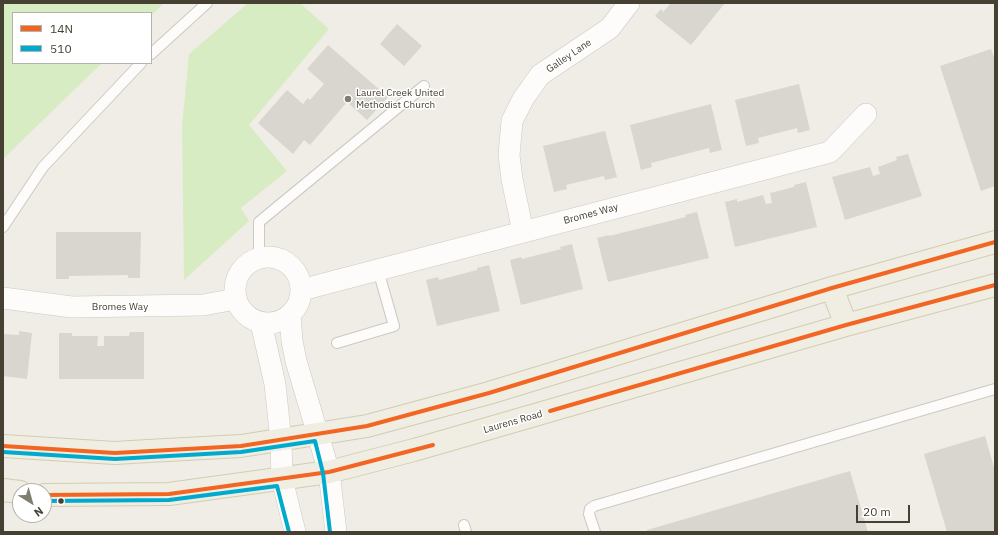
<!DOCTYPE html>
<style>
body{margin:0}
#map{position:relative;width:998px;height:535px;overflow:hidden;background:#efede6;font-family:"IBM Plex Sans",sans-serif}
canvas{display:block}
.frame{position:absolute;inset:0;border:4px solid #454032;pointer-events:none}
.legend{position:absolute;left:12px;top:12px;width:140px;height:52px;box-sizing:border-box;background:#fff;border:1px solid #b5b3ad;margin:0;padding:5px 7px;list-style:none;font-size:12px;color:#454032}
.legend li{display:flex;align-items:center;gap:8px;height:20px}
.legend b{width:20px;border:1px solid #b5b3ad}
.north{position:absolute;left:12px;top:483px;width:40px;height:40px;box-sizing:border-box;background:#fff;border:1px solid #b5b3ad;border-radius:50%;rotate:143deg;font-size:11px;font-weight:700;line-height:16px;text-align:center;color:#454032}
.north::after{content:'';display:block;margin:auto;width:14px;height:18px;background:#807d71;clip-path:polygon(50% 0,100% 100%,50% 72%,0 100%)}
.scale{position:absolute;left:856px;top:505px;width:54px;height:18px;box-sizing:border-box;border:2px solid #454032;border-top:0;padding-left:5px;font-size:12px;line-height:14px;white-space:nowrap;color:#454032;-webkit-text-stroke:3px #fff;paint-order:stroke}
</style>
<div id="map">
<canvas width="998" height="535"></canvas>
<div class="frame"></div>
<ul class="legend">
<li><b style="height:5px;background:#f26522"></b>14N</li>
<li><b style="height:5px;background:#00a9ce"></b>510</li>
</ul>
<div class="north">N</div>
<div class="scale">20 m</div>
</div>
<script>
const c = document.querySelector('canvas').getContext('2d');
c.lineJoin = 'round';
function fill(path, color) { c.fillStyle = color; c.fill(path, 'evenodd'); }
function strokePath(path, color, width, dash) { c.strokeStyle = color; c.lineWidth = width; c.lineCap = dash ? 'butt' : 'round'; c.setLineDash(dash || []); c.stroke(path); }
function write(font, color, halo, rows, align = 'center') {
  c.font = font + ' "IBM Plex Sans",sans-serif'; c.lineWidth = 3; c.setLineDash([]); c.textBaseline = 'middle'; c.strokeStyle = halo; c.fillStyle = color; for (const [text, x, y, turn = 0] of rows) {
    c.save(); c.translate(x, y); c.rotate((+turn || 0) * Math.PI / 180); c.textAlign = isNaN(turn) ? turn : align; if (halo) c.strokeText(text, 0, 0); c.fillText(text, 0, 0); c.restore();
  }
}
fill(new Path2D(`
 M3,3H164L151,16V13H13V63H102L3,159Z
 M248,3H300L329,29L249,125L287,171L241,208L249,221L184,280L182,126L189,54Z`), '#d8ecc3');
fill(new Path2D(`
 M671,3H725L691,45L655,16L661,9L663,12Z
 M397,24L422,46L404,66L380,44Z
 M328,45L388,97L367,120L347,102L310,145L304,140L293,154L258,123L287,90L303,104L308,98L310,100L324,84L307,69Z
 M991,49L995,60V186L981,191L940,66Z
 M799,84L810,130L798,133L797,128L758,138L759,143L746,146L735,100Z
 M711,104L722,150L710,153L709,148L651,163L652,167L641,170L630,125Z
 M605,131L617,177L605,180L604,176L566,185L567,189L554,192L543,146Z
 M908,154L922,196L845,220L832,177L870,167L873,176L880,174L878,167L897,160L896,157Z
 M806,182L817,227L735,247L725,202L737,199V202L763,195L766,204L772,203L770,193L794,187V185Z
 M697,212L709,258L608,282L597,238L609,235V236L686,217L685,215Z
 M56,232H141L140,278H128V275L69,276V279H56Z
 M572,244L583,289L521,305L510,260L521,257L522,259L561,249L560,247Z
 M489,265L500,311L437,326L426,280L438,277L439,280L477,270V268Z
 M19,331L32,333L27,379L3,376V334L19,335Z
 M130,332H144V379H59V333H72V336H98L97,346H104V336H129Z
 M985,436L995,471V532H947L924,454Z
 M850,471L868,532H647V530Z`), '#d8d6cf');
const service = new Path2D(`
 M151,54L207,3
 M3,227L43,167L141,63
 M259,258V222L424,86
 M337,343L394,326L378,270
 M464,525L466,532
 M595,532L589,514L590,509L594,506L995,389`);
const minor = new Path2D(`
 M523,232L512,179L509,155L512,121L523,99L540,75L610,28L629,3
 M235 290a33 33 0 1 1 66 0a33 33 0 1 1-66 0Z
 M301,290L830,152L866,114
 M3,298L72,307L203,305L236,299
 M290,315L292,341L296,361L329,472L336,532
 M261,323L275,384L281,441L282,479L295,532`);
const primary = new Path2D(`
 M832,288L846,325
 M3,446L115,453L148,451L241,446L367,426L489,393L832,288L995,242
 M3,490L20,492
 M44,495L169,494L329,472L414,450L846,325L995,285`);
strokePath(service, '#cbc9c2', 12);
strokePath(minor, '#cbc9c2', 22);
strokePath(primary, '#d3ccb2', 24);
strokePath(service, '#fdfcfb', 10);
strokePath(minor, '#fdfcfb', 21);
strokePath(primary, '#f0eee2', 22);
strokePath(new Path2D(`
 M550,411L846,325L995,285
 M3,446L115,453L241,446L367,426L489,393L832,288L995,242
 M44,495L169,494L329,472L433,445`), '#f26522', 4);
strokePath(new Path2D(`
 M3,452L115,459L241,452L315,441L323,473L330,532
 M44,501L169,500L277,486L289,532`), '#00a9ce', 4);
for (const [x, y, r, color] of [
 [348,99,4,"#807d71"],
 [61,501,3.5,"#454032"]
]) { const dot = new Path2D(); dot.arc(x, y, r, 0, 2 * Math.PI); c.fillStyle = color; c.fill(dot); strokePath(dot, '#fff', 1.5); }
write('10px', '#454032', '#fff', [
 ["Galley Lane",569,56,-34],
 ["Bromes Way",591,214,-15],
 ["Bromes Way",120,307],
 ["Laurens Road",513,422,-16]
]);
write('10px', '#454032', '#fff', [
 ["Laurel Creek United",356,93],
 ["Methodist Church",356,105]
], 'left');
</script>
